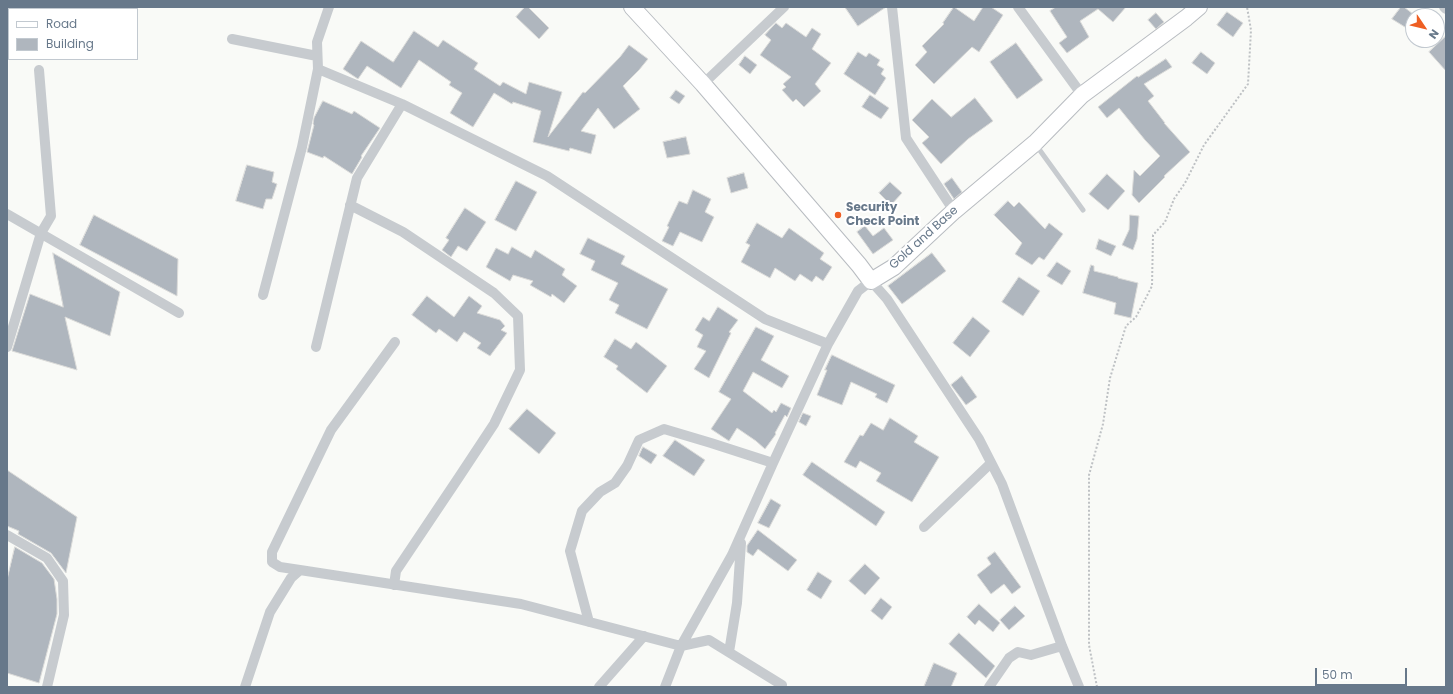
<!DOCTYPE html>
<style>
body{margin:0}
#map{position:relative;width:1453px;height:694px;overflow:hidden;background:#f9faf7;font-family:Poppins,sans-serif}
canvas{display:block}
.frame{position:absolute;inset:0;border:8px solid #67788a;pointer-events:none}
.legend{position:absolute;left:8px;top:8px;width:130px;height:52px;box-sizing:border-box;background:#fff;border:1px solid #c2c9d0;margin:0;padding:5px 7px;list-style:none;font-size:12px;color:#67788a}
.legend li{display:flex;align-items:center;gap:8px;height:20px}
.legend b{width:20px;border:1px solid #c2c9d0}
.north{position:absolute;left:1405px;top:8px;width:40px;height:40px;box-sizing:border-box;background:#fff;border:1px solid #c2c9d0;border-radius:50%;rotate:125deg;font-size:11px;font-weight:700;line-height:16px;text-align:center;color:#67788a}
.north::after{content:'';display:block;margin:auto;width:14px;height:18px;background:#ee5f23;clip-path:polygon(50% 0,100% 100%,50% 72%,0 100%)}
.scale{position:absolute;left:1315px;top:668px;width:92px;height:18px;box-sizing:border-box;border:2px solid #67788a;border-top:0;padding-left:5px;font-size:12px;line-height:14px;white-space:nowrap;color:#67788a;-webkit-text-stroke:3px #fff;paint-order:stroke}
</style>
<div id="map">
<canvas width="1453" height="694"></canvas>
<div class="frame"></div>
<ul class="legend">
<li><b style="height:5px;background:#fff"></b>Road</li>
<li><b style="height:11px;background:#afb6be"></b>Building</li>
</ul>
<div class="north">N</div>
<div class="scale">50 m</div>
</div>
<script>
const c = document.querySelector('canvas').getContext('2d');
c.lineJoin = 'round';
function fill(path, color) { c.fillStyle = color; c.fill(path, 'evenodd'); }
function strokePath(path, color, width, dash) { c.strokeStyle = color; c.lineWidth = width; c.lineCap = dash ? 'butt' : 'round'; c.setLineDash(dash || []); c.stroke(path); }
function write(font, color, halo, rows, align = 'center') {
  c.font = font + ' Poppins,sans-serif'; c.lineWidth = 4; c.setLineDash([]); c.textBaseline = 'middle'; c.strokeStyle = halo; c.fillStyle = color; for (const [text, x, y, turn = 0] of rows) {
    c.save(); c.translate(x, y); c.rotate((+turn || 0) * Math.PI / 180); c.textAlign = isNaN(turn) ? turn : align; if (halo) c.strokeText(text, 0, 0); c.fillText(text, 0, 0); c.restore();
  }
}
const building = new Path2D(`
 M525,7H528L549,28L539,39L516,17Z
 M845,7H886L858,26Z
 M954,7L974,21L983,7H991L1003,15L979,52L972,47L934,84L915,65L927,52L922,46L944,24L943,23Z
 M1056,7H1126L1113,22L1098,9L1080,21L1089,37L1067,53L1059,43L1067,37L1050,11Z
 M1401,7H1404L1413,14V32L1392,19Z
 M1227,12L1243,23L1233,37L1217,25Z
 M1156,13L1164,22L1156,29L1148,20Z
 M776,23L782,28L786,23L806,37L812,28L821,34L812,49L831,63L815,84L821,91L804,107L796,99L793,102L782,90L786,87L783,84L791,77L760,55L771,40L765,35Z
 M414,31L438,47L443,40L478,63L474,69L500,86L503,82L526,94L529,82L562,92L548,137L583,92L585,93L620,57L629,45L648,59L639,70L623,86L640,109L614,129L598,108L581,131L596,135L591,154L570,148L569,151L533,142L541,111L513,102L512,104L494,93L473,127L450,113L462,93L449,85L451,82L419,60L401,88L367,66L358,79L343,69L361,41L393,62Z
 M1446,36V71L1429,52Z
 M1016,43L1043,80L1017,99L990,62Z
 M858,52L866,57L869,53L880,60L877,65L884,69L881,74L886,78L875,95L844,74Z
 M1201,52L1215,63L1207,74L1192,63Z
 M745,56L757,65L750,74L739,65Z
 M1166,59L1172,67L1144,84L1154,96L1148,101L1165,123H1164L1190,152L1164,176L1165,177L1139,203L1132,195L1134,170L1140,176L1160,156L1145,140L1119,108L1107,118L1098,107L1137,76L1138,77Z
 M676,90L685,96L679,104L670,98Z
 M870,95L889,108L881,119L862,107Z
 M975,98L993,121L968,139L941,164L922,143L929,137L912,120L932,99L951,117Z
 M323,101L352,114L354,111L380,128L361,156L362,157L352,174L324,156L323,158L307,152L314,125L313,124L314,118Z
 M686,137L690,154L667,158L663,142Z
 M247,165L274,172L272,182L277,184L272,199H266L263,209L236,201Z
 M744,173L748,188L731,193L727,178Z
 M1107,174L1125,191L1108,210L1089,194Z
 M952,178L962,192L954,199L944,184Z
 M516,181L537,192L516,231L495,220Z
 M890,182L902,193L891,205L879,193Z
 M693,190L711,199L705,212L714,217L702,242L680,232L673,246L662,241L669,227L667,226L679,201L687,204Z
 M1008,201L1014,207L1019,202L1045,229L1049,223L1063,234L1044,260L1039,257L1032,265L1015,254L1022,243L994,215Z
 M465,208L486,222L467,251L458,246L451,257L442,250L449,240L446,238Z
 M94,215L178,259L177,296L80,245Z
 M1130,215L1139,216L1137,239L1133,250L1122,245L1129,230Z
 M757,223L782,238L789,228L824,253L820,259L832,267L823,281L816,276L812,282L800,274L795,281L775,268L770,278L741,262L750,245L746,243Z
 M865,226L873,236L884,228L893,240L873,254L857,232Z
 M588,238L625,256L621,264L668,289L647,329L615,313L619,305L609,300L618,283L591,270L595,261L580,254Z
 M1099,239L1116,246L1111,256L1096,249Z
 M512,247L531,258L535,250L565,269L562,275L577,286L564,303L552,294L551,297L530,285L533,281L513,275L510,281L486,267L496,248L508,254Z
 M53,253L120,292L110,336L65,317L77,370L12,351L30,294L63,307Z
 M932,253L946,271L902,304L888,286Z
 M1057,262L1071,271L1062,285L1047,276Z
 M1091,265L1094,266V271L1118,277V278L1138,283L1131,318L1114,314L1116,303L1083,293Z
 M1019,277L1040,291L1023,316L1002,302Z
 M427,296L454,317L469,296L482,306L477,313L500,320L505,326L501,330L507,333L490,356L477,348L481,343L464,332L457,342L439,329L436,333L412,315Z
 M718,307L738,320L729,332L731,333L709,378L694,369L706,351L697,347L703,335L695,330L703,317L709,321Z
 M973,317L990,331L970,357L953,343Z
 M756,327L774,336L761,360L789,376L782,388L753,372L743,391L772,413L774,410L776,412L781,403L791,408L787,417L785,415L775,433L776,434L765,449L756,441L737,428L729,441L711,429L731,399L719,392Z
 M615,339L631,349L636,342L667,366L647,393L616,369L618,366L604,357Z
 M832,355L895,385L887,403L875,397L877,394L851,382L842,405L817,395L827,370H825Z
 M962,376L977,397L966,405L951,385Z
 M527,409L556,433L539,454L509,429Z
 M803,413L811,416L806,426L799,422Z
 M890,418L918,436L914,442L939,457L912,502L876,481L881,473L860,461L856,468L844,462L860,435L863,436L871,423L883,430Z
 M675,440L705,460L694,476L663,456Z
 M643,447L657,455L651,464L639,456Z
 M812,462L885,512L876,526L803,475Z
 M7,470L77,517L66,573L51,553L18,534L19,531L7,526Z
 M771,499L781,505L769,528L758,523Z
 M758,530L797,560L788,571L758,549L753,556L747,552V546Z
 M15,547L42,563L54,579L57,599V614L39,683L7,673V580Z
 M995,552L1021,587L1012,594L1004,584L991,594L977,575L991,564L987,558Z
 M865,564L880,578L865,595L849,581Z
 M818,572L832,581L821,599L807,590Z
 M881,598L892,607L882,620L871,611Z
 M979,604L1000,623L993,632L979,620L975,625L967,617Z
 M1015,606L1025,616L1009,630L1000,620Z
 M959,633L995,666L986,678L949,644Z
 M934,663L957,673L951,687H924Z`);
fill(building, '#afb6be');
strokePath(building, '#dbdbd9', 1);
const primary = new Path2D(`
 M632,7L703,84L859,265L871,281L894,267L954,211L1035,143L1082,95L1186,18L1199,7`);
strokePath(primary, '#b8bcc1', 18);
strokePath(new Path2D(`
 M1097,687L1089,645V475L1103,424L1110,378L1126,326L1136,317L1152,286L1153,235L1165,222L1174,199L1185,183L1204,145L1248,84L1251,30L1247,7`), '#bec1c4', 2, [2, 2]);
strokePath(new Path2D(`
 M1036,145L1083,210`), '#c7cbcf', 5);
strokePath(new Path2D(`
 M329,7L317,42L318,69L402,104L547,176L765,319L828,344
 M892,7L906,138L954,211
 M1018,7L1082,95
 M1444,7L1446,9
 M232,39L317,56
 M703,84L784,7
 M350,205L403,232L494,293L518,316L520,370L494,424L459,477L396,571L394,585
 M7,214L179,313
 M263,295L302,147L318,69
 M7,347L41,233L51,216L39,70
 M316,347L357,178L402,104
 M924,527L991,463
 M7,535L47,558L63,581L64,615L47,687
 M300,570L280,567L272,562V552L331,430L395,342
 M589,622L570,551L582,511L600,492L615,483L627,466L639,440L664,429L711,443L773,463
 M729,652L737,603L741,543
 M245,687L270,612L291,578L300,570L521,604L681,646L709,640L782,685
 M599,687L644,636
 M665,687L681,646L732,555L773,463L828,344L858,291L871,281L887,299L979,439L1002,484L1062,646L1079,687
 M989,687L1009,658L1018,652L1031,655L1062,646`), '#c7cbcf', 10);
strokePath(primary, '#fff', 16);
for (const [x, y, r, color] of [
 [838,215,4,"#ee5f23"]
]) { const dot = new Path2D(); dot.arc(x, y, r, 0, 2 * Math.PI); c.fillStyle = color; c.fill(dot); strokePath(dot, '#fff', 1.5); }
write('bold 12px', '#67788a', '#fff', [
 ["Security",846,208],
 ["Check Point",846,222]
], 'left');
write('12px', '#67788a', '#fff', [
 ["Gold and Base",924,238,-42]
]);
</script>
